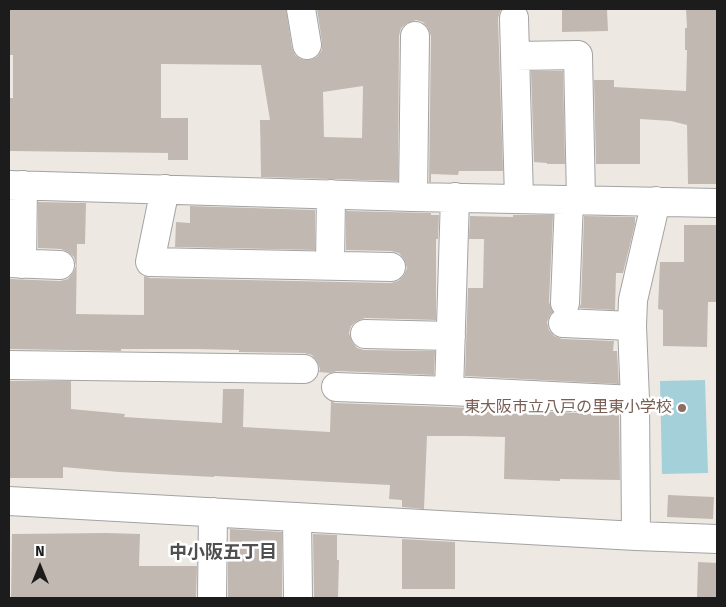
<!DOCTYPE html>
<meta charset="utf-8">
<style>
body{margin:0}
#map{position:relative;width:726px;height:607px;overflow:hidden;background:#ede9e2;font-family:"Fira Sans",sans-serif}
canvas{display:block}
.frame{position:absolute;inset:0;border:10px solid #1c1c1c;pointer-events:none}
.north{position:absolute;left:15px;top:542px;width:50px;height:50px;-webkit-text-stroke:4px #fff;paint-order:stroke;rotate:0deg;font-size:14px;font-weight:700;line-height:20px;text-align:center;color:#1c1c1c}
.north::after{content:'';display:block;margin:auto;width:18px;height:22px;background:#1c1c1c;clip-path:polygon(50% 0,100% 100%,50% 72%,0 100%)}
</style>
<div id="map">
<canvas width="726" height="607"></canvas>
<div class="frame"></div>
<div class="north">N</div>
</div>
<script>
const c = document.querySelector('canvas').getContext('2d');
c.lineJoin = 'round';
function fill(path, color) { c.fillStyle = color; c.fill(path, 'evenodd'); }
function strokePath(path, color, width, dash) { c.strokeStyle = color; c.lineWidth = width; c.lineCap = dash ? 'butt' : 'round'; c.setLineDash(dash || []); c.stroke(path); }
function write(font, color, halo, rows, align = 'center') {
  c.font = font + ' "Fira Sans","Noto Sans JP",sans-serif'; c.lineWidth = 5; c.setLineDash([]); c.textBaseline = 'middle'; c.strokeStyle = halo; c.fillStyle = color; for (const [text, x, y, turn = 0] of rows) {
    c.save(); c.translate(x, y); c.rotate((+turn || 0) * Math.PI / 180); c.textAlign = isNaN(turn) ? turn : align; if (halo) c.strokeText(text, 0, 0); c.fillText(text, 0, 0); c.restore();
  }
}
fill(new Path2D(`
 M705,380L708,473L662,474L660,381Z`), '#a4d0da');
fill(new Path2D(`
 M9,9H286L292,48L295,55L301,59L309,60L317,57L322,50V42L317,9H501L498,18L503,171H459L458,175L431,174V182H429L431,36L428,28L423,22L416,20L407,23L401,28L399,36L398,181L261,177L260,120H270L261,65L161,64V118H188V160H168V153L9,151V98H13V55H9ZM363,86L362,138L324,137L323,92Z
 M562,9H607L608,31L562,32Z
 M686,9H717V184H688L687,125L671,121L640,119V164H596L594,80H614V87L686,91L687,50H685V28H687Z
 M531,71H563L565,164H547V163L534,162Z
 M38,202L86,203L85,244H77L76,314L144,315V276L150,278L391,283L398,281L404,275L407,268L404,259L399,253L391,251L346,250V211L431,213V215H439L438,239H436V320L365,318L357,321L351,326L349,333L352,342L357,348L364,350L435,351L434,375L337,371L330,373L319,372L320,369L317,361L312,355L304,353L239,352V350L196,349H121V351L9,349V279L60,281L68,279L73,273L76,266L74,257L68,252L61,249L38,248Z
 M190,206L315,210V250L175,247L176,222L190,223Z
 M513,215H553L549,302L553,312L550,315L547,322L549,330L554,336L562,339L614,341L613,351H617L619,384L465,376L468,288H483L484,239H469L470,216L513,217Z
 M584,216L635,217V224L623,273H616L615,310L579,308L581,304Z
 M684,225H717V302H708L707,347L663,346V310L658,309L660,262H684Z
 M9,381H71V409L125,414L124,417L222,423L223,389H244L243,427L330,432L331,401L335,403L448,407L619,415L620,480L560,479V481L504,479L505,437L465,436H427L424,509L402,507V500L389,499L390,485L214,476V477L119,472L63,467V478H9Z
 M668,495L714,497L713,519L667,517Z
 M230,529L282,532V598H228V551H230Z
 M106,533L140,534L139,566H197L196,598H11L12,534Z
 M313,534L337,535V560H339L338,598H314Z
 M402,539L455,542V589H402Z
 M698,562L717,563V598H697Z`), '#c2b8b2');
const minor = new Path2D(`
 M301,9L307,45
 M514,18L519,199
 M515,56L578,55L581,200
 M9,185L413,197L717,203
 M165,189L150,262L391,267
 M413,197L415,36
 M9,263L60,265
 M22,264L23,185
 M330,265L331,194
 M565,303L569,200
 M563,323L632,326
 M365,334L451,336
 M9,365L304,369
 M336,387L449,391L635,400
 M449,391L455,197
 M9,501L636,536L717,539
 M297,517L298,598
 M636,536L635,400L632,326L633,300L656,201
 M212,598L213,512`);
strokePath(minor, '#a3a3a3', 30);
strokePath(minor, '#fff', 28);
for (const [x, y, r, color] of [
 [682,408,5,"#8d6e63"]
]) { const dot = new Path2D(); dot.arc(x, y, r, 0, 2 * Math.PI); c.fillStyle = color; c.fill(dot); strokePath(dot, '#fff', 2); }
write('16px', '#785e54', '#fff', [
 ["東大阪市立八戸の里東小学校",672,408]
], 'right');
write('bold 18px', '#4f4f4f', '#fff', [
 ["中小阪五丁目",223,553]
]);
</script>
